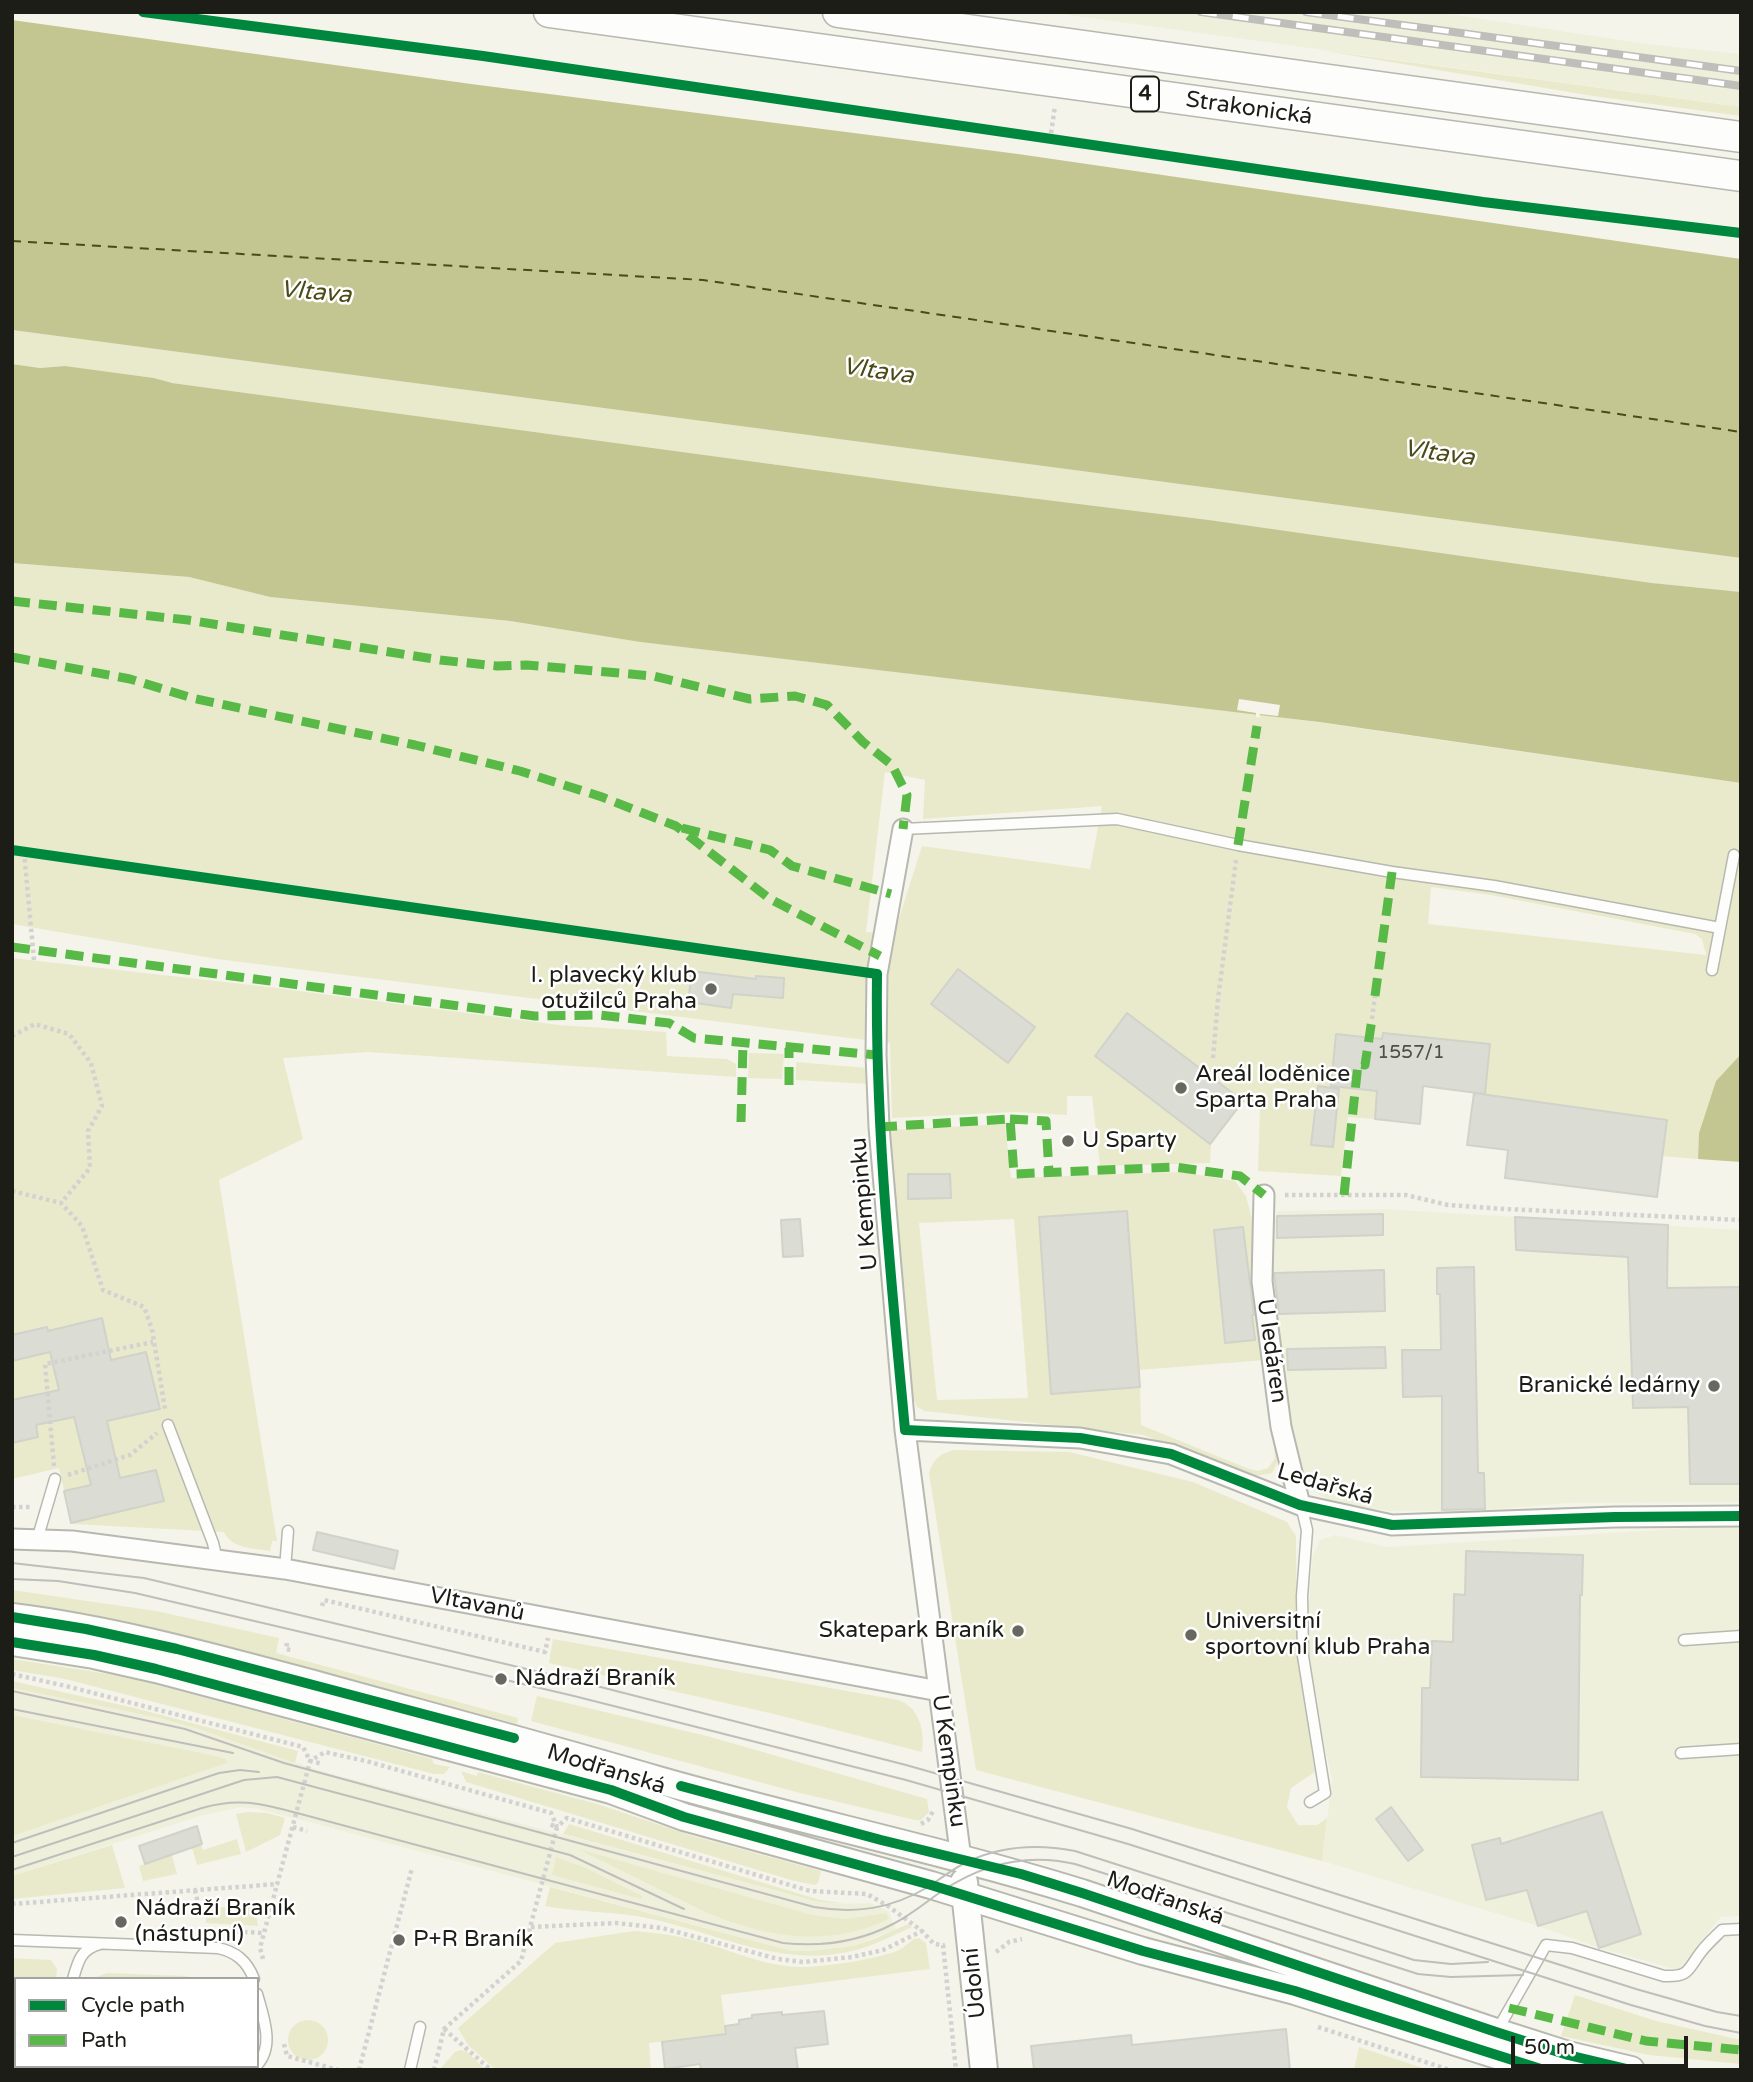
<!DOCTYPE html>
<meta charset="utf-8">
<style>
body{margin:0}
#map{position:relative;width:1753px;height:2082px;overflow:hidden;background:#f4f4ea;font-family:"Varela Round",sans-serif}
canvas{display:block}
.frame{position:absolute;inset:0;border:14px solid #1c1d16;pointer-events:none}
.legend{position:absolute;left:14px;top:1977px;width:245px;height:91px;box-sizing:border-box;background:#fff;border:2px solid #a4a5a2;margin:0;padding:9px 12px;list-style:none;font-size:21px;color:#1c1d16}
.legend li{display:flex;align-items:center;gap:14px;height:35px}
.legend b{width:35px;border:2px solid #a4a5a2}
.scale{position:absolute;left:1511px;top:2036px;width:177px;height:32px;box-sizing:border-box;border:4px solid #1c1d16;border-top:0;padding-left:9px;font-size:21px;line-height:24px;white-space:nowrap;color:#1c1d16;-webkit-text-stroke:5px #fff;paint-order:stroke}
</style>
<div id="map">
<canvas width="1753" height="2082"></canvas>
<div class="frame"></div>
<ul class="legend">
<li><b style="height:9px;background:#00873e"></b>Cycle path</li>
<li><b style="height:9px;background:#58b947"></b>Path</li>
</ul>
<div class="scale">50 m</div>
</div>
<script>
const c = document.querySelector('canvas').getContext('2d');
c.lineJoin = 'round';
function fill(path, color) { c.fillStyle = color; c.fill(path, 'evenodd'); }
function strokePath(path, color, width, dash) { c.strokeStyle = color; c.lineWidth = width; c.lineCap = dash ? 'butt' : 'round'; c.setLineDash(dash || []); c.stroke(path); }
function write(font, color, halo, rows, align = 'center') {
  c.font = font + ' "Varela Round",sans-serif'; c.lineWidth = 5; c.setLineDash([]); c.textBaseline = 'middle'; c.strokeStyle = halo; c.fillStyle = color; for (const [text, x, y, turn = 0] of rows) {
    c.save(); c.translate(x, y); c.rotate((+turn || 0) * Math.PI / 180); c.textAlign = isNaN(turn) ? turn : align; if (halo) c.strokeText(text, 0, 0); c.fillText(text, 0, 0); c.restore();
  }
}
fill(new Path2D(`
 M1046,12H1437L1647,44L1741,54V107Z
 M1383,1209L1741,1230V1502L1569,1503L1485,1510L1391,1511L1332,1503L1314,1491L1295,1471L1272,1311L1270,1229L1278,1211Z
 M1705,1527H1741V1916L1721,1917L1678,1970L1599,1948L1538,1926L1322,1861L1332,1779L1322,1735L1307,1651L1309,1600L1313,1555L1320,1540L1335,1535L1388,1547Z
 M12,1688L159,1718L199,1729L321,1771L819,1902L840,1904L870,1903L888,1911L896,1929L853,1946L810,1951H792L309,1822L258,1809L241,1807L200,1816L12,1876Z`), '#eff0dc');
fill(new Path2D(`
 M1319,50L1741,107V116L1593,96Z
 M12,330L1741,558V592L1652,583L1209,520L941,487L172,383L154,378L65,366L40,368L12,364Z
 M12,563L189,577L270,597L510,621L640,642L1260,714L1741,783V1054L1717,1080L1699,1133L1698,1159L1662,1156L1667,1120L1485,1094L1490,1044L1383,1033L1375,1119L1348,1117L1341,1176L1258,1171L1260,1108L1244,1102L1211,1145L1210,1163L1100,1166L1092,1096H1067V1115L1016,1112L892,1118L890,1043L217,959L12,924ZM885,772L925,780L923,819L1102,806L1090,869L922,846L894,934L866,932ZM1431,887L1491,895L1695,934L1702,939L1706,955L1428,924ZM958,969L1035,1027L932,1004ZM692,971L731,1007L688,1002ZM756,977L784,978L783,998L754,996ZM1127,1013L1243,1101L1210,1144L1095,1057Z
 M12,958L269,987L559,1025L666,1032L667,1056L727,1059L736,1064V1077L368,1052L283,1058L303,1139L219,1180L277,1541H272L270,1551C253,1548 232,1549 224,1532L72,1524L59,1468L12,1479Z
 M749,1053L784,1054L782,1079L748,1078Z
 M796,1062L867,1068L868,1084L796,1080Z
 M1005,1124L1011,1178L1181,1172L1235,1181L1246,1196L1252,1219L1262,1340L1278,1455L1277,1464L1272,1473L1256,1476L1143,1435L925,1411L917,1407L911,1393L889,1130ZM950,1174L951,1198L908,1199V1174ZM1126,1211L1138,1370L1265,1360L1275,1458L1268,1468L1258,1471L1249,1469L1141,1425L1140,1387L1051,1393L1039,1217ZM1014,1219L1028,1398L937,1400L919,1223ZM1243,1228L1255,1339L1225,1342L1214,1231Z
 M954,1450L1069,1452L1193,1482L1287,1522L1296,1536L1297,1655L1315,1772L1291,1788L1287,1807L1298,1825H1317L1327,1818L1322,1861L976,1770L929,1473C934,1459 939,1454 954,1450Z
 M12,1590L156,1611L279,1638L276,1653L518,1718L517,1724L171,1633L99,1616L12,1602Z
 M553,1639L898,1700C920,1707 925,1732 922,1752L774,1714L549,1663Z
 M12,1659L128,1677L432,1759L434,1764L450,1767L444,1774H434L65,1679L12,1670Z
 M12,1681L135,1708L298,1751L295,1763L199,1729L159,1718L12,1688Z
 M537,1696L707,1736L927,1799L929,1812L921,1820H915L800,1793L531,1721Z
 M12,1715L211,1755L226,1759L227,1763L12,1836Z
 M461,1771L477,1776L478,1772L597,1804L693,1836L821,1871L818,1883L815,1885L791,1880L466,1782Z
 M246,1812L267,1813L285,1818L280,1835L246,1852L236,1814Z
 M569,1824L820,1900L847,1904L819,1902L563,1834Z
 M237,1839L241,1854L197,1865L192,1848L201,1845L203,1850Z
 M112,1845L125,1888L12,1899V1876Z
 M578,1849L812,1915L846,1919L886,1913L889,1919C827,1948 767,1938 705,1912Z
 M172,1855L177,1874L143,1881L139,1866Z
 M556,1857L588,1869L642,1896L641,1899L552,1875Z
 M550,1887L792,1951H810L853,1946L874,1939L908,1924L912,1927C892,1936 873,1946 852,1951C782,1968 719,1934 652,1919C618,1911 580,1913 545,1906Z
 M254,1904L258,1926L206,1923V1909Z
 M634,1931C655,1933 677,1935 697,1941C731,1950 766,1967 801,1967C823,1967 882,1959 901,1949C908,1945 910,1939 919,1938L926,1943L930,1969L721,1995L726,2034L649,2043L651,2070H496L468,2045L458,2028L555,1943Z
 M12,1958L51,1960L57,1969L56,1979H16V1985L12,1983Z
 M107,1973L185,1976L199,1979H91Z
 M1575,1995L1656,2021L1741,2040V2064L1649,2055L1561,2036Z
 M288 2040a20 20 0 1 1 40 0a20 20 0 1 1-40 0Z
 M1359,2047L1429,2070H1354Z
 M460,2050L466,2051L486,2070H439L455,2052Z`), '#e9eacb');
fill(new Path2D(`
 M12,20L471,84L1018,154L1741,259V558L12,330Z
 M12,364L40,368L65,366L154,378L172,383L941,487L1209,520L1652,583L1741,592V783L1319,722L640,642L510,621L270,597L189,577L12,563Z
 M1741,1054V1162L1698,1159L1699,1133L1716,1081Z`), '#c4c692');
fill(new Path2D(`
 M1239,699L1280,705L1278,716L1260,714L1259,718L1256,717V713L1237,710Z`), '#f4f4ea');
strokePath(new Path2D(`
 M12,241L703,280L1741,432`), '#4a4b16', 2, [9, 7]);
const building = new Path2D(`
 M958,969L1035,1027L1008,1063L931,1004Z
 M692,971L756,979V976L784,978L783,998L733,994L731,1008L688,1002Z
 M1127,1013L1243,1101L1210,1144L1095,1056Z
 M1383,1033L1490,1044L1485,1094L1423,1086L1420,1124L1375,1119L1377,1091L1331,1086L1336,1034L1382,1039Z
 M1318,1086L1339,1089L1333,1147L1311,1145Z
 M1474,1093L1667,1120L1657,1197L1505,1178L1508,1150L1467,1145Z
 M908,1174H950L951,1198L908,1199Z
 M1127,1211L1140,1387L1051,1394L1039,1217Z
 M1383,1214V1235L1277,1238V1216Z
 M1515,1217L1668,1225L1667,1288L1741,1287V1484H1690L1688,1407L1633,1408L1628,1257L1516,1250Z
 M800,1219L803,1256L783,1257L781,1220Z
 M1243,1227L1254,1315H1252L1255,1340L1225,1343L1214,1230Z
 M1474,1267L1478,1473H1484L1485,1509L1442,1510V1396L1403,1397L1402,1350H1441L1440,1294H1437V1268Z
 M1384,1270L1385,1311L1279,1314L1274,1273Z
 M102,1318L111,1360L146,1352L160,1409L107,1421L120,1478L156,1470L164,1501L71,1523L64,1491L91,1485L74,1417L36,1425L38,1437L12,1443V1400L59,1390L50,1352L12,1361V1335L47,1327L48,1331Z
 M1385,1347L1386,1368L1288,1370L1287,1349Z
 M317,1532L398,1551L394,1569L313,1550Z
 M1466,1551L1583,1555L1582,1595H1580L1578,1780L1421,1777L1422,1688H1430L1432,1641L1453,1642L1454,1594L1465,1595Z
 M1391,1807L1423,1850L1408,1861L1376,1819Z
 M1602,1812L1641,1934L1599,1948L1587,1911L1538,1926L1527,1890L1486,1900L1472,1845L1500,1838L1501,1844Z
 M197,1826L202,1844L145,1864L139,1846Z
 M824,2011L828,2044L795,2048L798,2070H701L700,2064L665,2069L662,2042L726,2034L725,2026L739,2024V2020L752,2018V2015L782,2012V2015Z
 M1286,2029L1290,2070H1034L1031,2046L1131,2035L1132,2045Z`);
fill(building, '#dbdcd3');
strokePath(building, '#d1d2c9', 2);
const lane = new Path2D(`
 M903,829L1117,819L1238,845L1392,872L1494,886L1720,928
 M1712,970L1734,855
 M168,1425L213,1543L217,1560
 M1301,1505L1307,1530L1302,1596L1303,1656L1325,1793L1310,1802
 M37,1540L55,1479
 M285,1569L288,1531
 M1684,1640L1741,1636
 M1681,1753L1741,1749
 M12,1940L218,1948C236,1952 247,1961 254,1979
 M73,1979C78,1961 81,1949 100,1944
 M257,1994C263,2016 275,2046 257,2065
 M1498,2029L1546,1945L1572,1948L1664,1976C1690,1977 1687,1970 1701,1952C1707,1944 1715,1937 1722,1930L1741,1929
 M410,2070L420,2027`);
const street = new Path2D(`
 M903,829L877,974L876,1055L879,1127L905,1430L961,1859
 M1264,1195L1262,1281L1281,1427L1300,1505
 M905,1430L1080,1438L1171,1454L1300,1505L1392,1525L1615,1517L1741,1516
 M12,1539L72,1541L285,1569L939,1691`);
const secondary = new Path2D(`
 M12,1617C117,1630 219,1659 321,1686C433,1717 546,1747 658,1780C798,1820 942,1850 1082,1893L1496,2032L1568,2055L1631,2070
 M12,1642L94,1655L156,1669L611,1790L684,1817L931,1885L1143,1951L1295,1991L1544,2070
 M964,1882L984,2070
 M12,2008L16,2009
 M201,2066L215,2070`);
const primary = new Path2D(`
 M549,12L1741,176
 M838,12L1741,137`);
strokePath(lane, '#b7b8af', 13);
strokePath(street, '#b7b8af', 23);
strokePath(secondary, '#b7b8af', 30);
strokePath(primary, '#b7b8af', 33);
strokePath(new Path2D(`
 M1050,140L1055,106
 M24,852L34,960
 M1372,1019L1375,996
 M12,1036L35,1024L69,1034L91,1063L102,1106L88,1131L90,1168L61,1203
 M1213,1058L1218,999L1236,860
 M12,1191L61,1203L82,1226L103,1290L144,1307L152,1329L165,1409
 M1285,1195H1406L1448,1205L1505,1209L1741,1220
 M54,1466L45,1364L153,1342
 M68,1475L130,1455L157,1433
 M12,1507H30
 M322,1606L324,1600L545,1652L548,1638
 M287,1643L286,1649L291,1650
 M12,1674L66,1686L303,1747L310,1761L323,1764
 M921,1824L928,1820L933,1811
 M293,1827L307,1831
 M195,1890L200,1913
 M12,1904L278,1884
 M531,1927L616,1923L662,1928L778,1959L803,1962L852,1957L883,1950L922,1931
 M223,1931L264,1933
 M996,1952L1009,1942L1022,1939
 M263,1959L260,1948L308,1769L310,1761L325,1752L366,1761L551,1813L557,1827L567,1818L810,1891L867,1894L888,1906L922,1931L934,1944L943,1945L956,2070
 M1318,2027L1450,2070
 M444,2029L491,2070
 M284,2044L287,2056L338,2070
 M92,2066L103,2070
 M359,2070L412,1868
 M434,2070L444,2029L521,1961L557,1827L549,1824`), '#d2d2d0', 4.5, [3.5, 3.5]);
strokePath(lane, '#fdfdfc', 10);
strokePath(street, '#fdfdfc', 19);
strokePath(secondary, '#fdfdfc', 26);
strokePath(primary, '#fdfdfc', 30);
strokePath(new Path2D(`
 M12,1563L144,1578L577,1681L906,1765L1132,1829L1636,1989L1717,2012L1741,2016
 M12,1579L58,1581L135,1593L574,1696L906,1780L1128,1844L1631,2005L1705,2026L1741,2033
 M12,1691L185,1729L284,1763L814,1907C856,1914 891,1909 928,1887C942,1878 955,1867 969,1861C1004,1845 1039,1844 1075,1851L1414,1960L1451,1964L1488,1962
 M12,1709L233,1753
 M12,1843L219,1773L240,1770L259,1772
 M12,1857L244,1780L277,1777L570,1855L684,1909
 M12,1870L202,1808C239,1797 262,1804 297,1813L783,1943C821,1947 859,1942 893,1924C911,1915 926,1902 942,1891C984,1863 1027,1853 1075,1864L1418,1974L1451,1977L1523,1975`), '#bebeba', 2);
const rail = new Path2D(`
 M1201,12L1741,86
 M1306,12L1741,71`);
strokePath(rail, '#bebeba', 8);
strokePath(rail, '#fff', 5, [16]);
strokePath(new Path2D(`
 M12,601L188,620L440,660L497,666L527,665L653,676L750,699L795,696L827,705L863,742L892,765L907,795L903,829
 M12,657L130,679L192,698L415,745L520,771L602,797L676,826L770,899L880,956
 M682,828L770,850L792,866L891,894
 M1238,845L1257,726
 M12,947L535,1016L599,1015L669,1023L694,1038L876,1055
 M1375,996L1392,872
 M789,1085V1048
 M1010,1119L1046,1121L1049,1173
 M741,1122L743,1043
 M879,1127L1010,1119L1014,1174L1175,1167L1240,1176L1264,1195
 M1344,1195L1358,1064L1365,1065L1372,1019
 M1509,2008L1646,2041L1741,2050`), '#58b947', 9, [18, 9]);
strokePath(new Path2D(`
 M143,12L483,56L1483,202L1741,233
 M12,850L877,974C875,1126 891,1279 905,1430L1080,1438L1171,1454L1300,1505L1392,1525L1615,1517L1741,1516
 M12,1617L86,1629L177,1649L514,1738
 M12,1642L94,1655L156,1669L611,1790L684,1817L931,1885L1143,1951L1295,1991L1544,2070
 M681,1786L881,1840L1021,1874L1082,1893L1496,2032L1568,2055L1631,2070`), '#00873e', 10);
for (const [x, y, r, color] of [
 [711,989,7,"#686860"],
 [1181,1088,7,"#686860"],
 [1068,1141,7,"#686860"],
 [1714,1386,7,"#686860"],
 [1018,1631,7,"#686860"],
 [1191,1635,7,"#686860"],
 [501,1679,7,"#686860"],
 [121,1922,7,"#686860"],
 [399,1940,7,"#686860"]
]) { const dot = new Path2D(); dot.arc(x, y, r, 0, 2 * Math.PI); c.fillStyle = color; c.fill(dot); strokePath(dot, '#fff', 2.5); }
write('19px', '#4e4f47', null, [
 ["1557/1",1411,1053]
]);
for (const [x, y, w] of [
 [1145,94,28]
]) { const box = new Path2D(); box.roundRect(x - w / 2, y - 17.5, w, 35, 5); c.fillStyle = '#fff'; c.fill(box); strokePath(box, '#1c1d16', 2); }
write('bold 21px', '#1c1d16', null, [
 ["4",1145,94]
]);
write('23px', '#1c1d16', '#fff', [
 ["Strakonická",1249,109,8],
 ["U Kempinku",865,1204,-95],
 ["U ledáren",1271,1351,82],
 ["Ledařská",1325,1485,16],
 ["Vltavanů",477,1605,11],
 ["U Kempinku",948,1761,82],
 ["Modřanská",606,1770,17],
 ["Modřanská",1165,1899,19],
 ["Údolní",975,1983,-96]
]);
write('23px', '#1c1d16', '#fff', [
 ["I. plavecký klub",697,976,"right"],
 ["otužilců Praha",697,1002,"right"],
 ["Areál loděnice",1195,1075],
 ["Sparta Praha",1195,1101],
 ["U Sparty",1082,1141],
 ["Branické ledárny",1700,1386,"right"],
 ["Universitní",1205,1622],
 ["sportovní klub Praha",1205,1648],
 ["Skatepark Braník",1004,1631,"right"],
 ["Nádraží Braník",515,1679],
 ["Nádraží Braník",135,1909],
 ["(nástupní)",135,1935],
 ["P+R Braník",413,1940]
], 'left');
write('italic 24px', '#4a4b16', '#fff', [
 ["Vltava",316,293,5],
 ["Vltava",878,372,8],
 ["Vltava",1439,454,8]
]);
</script>
